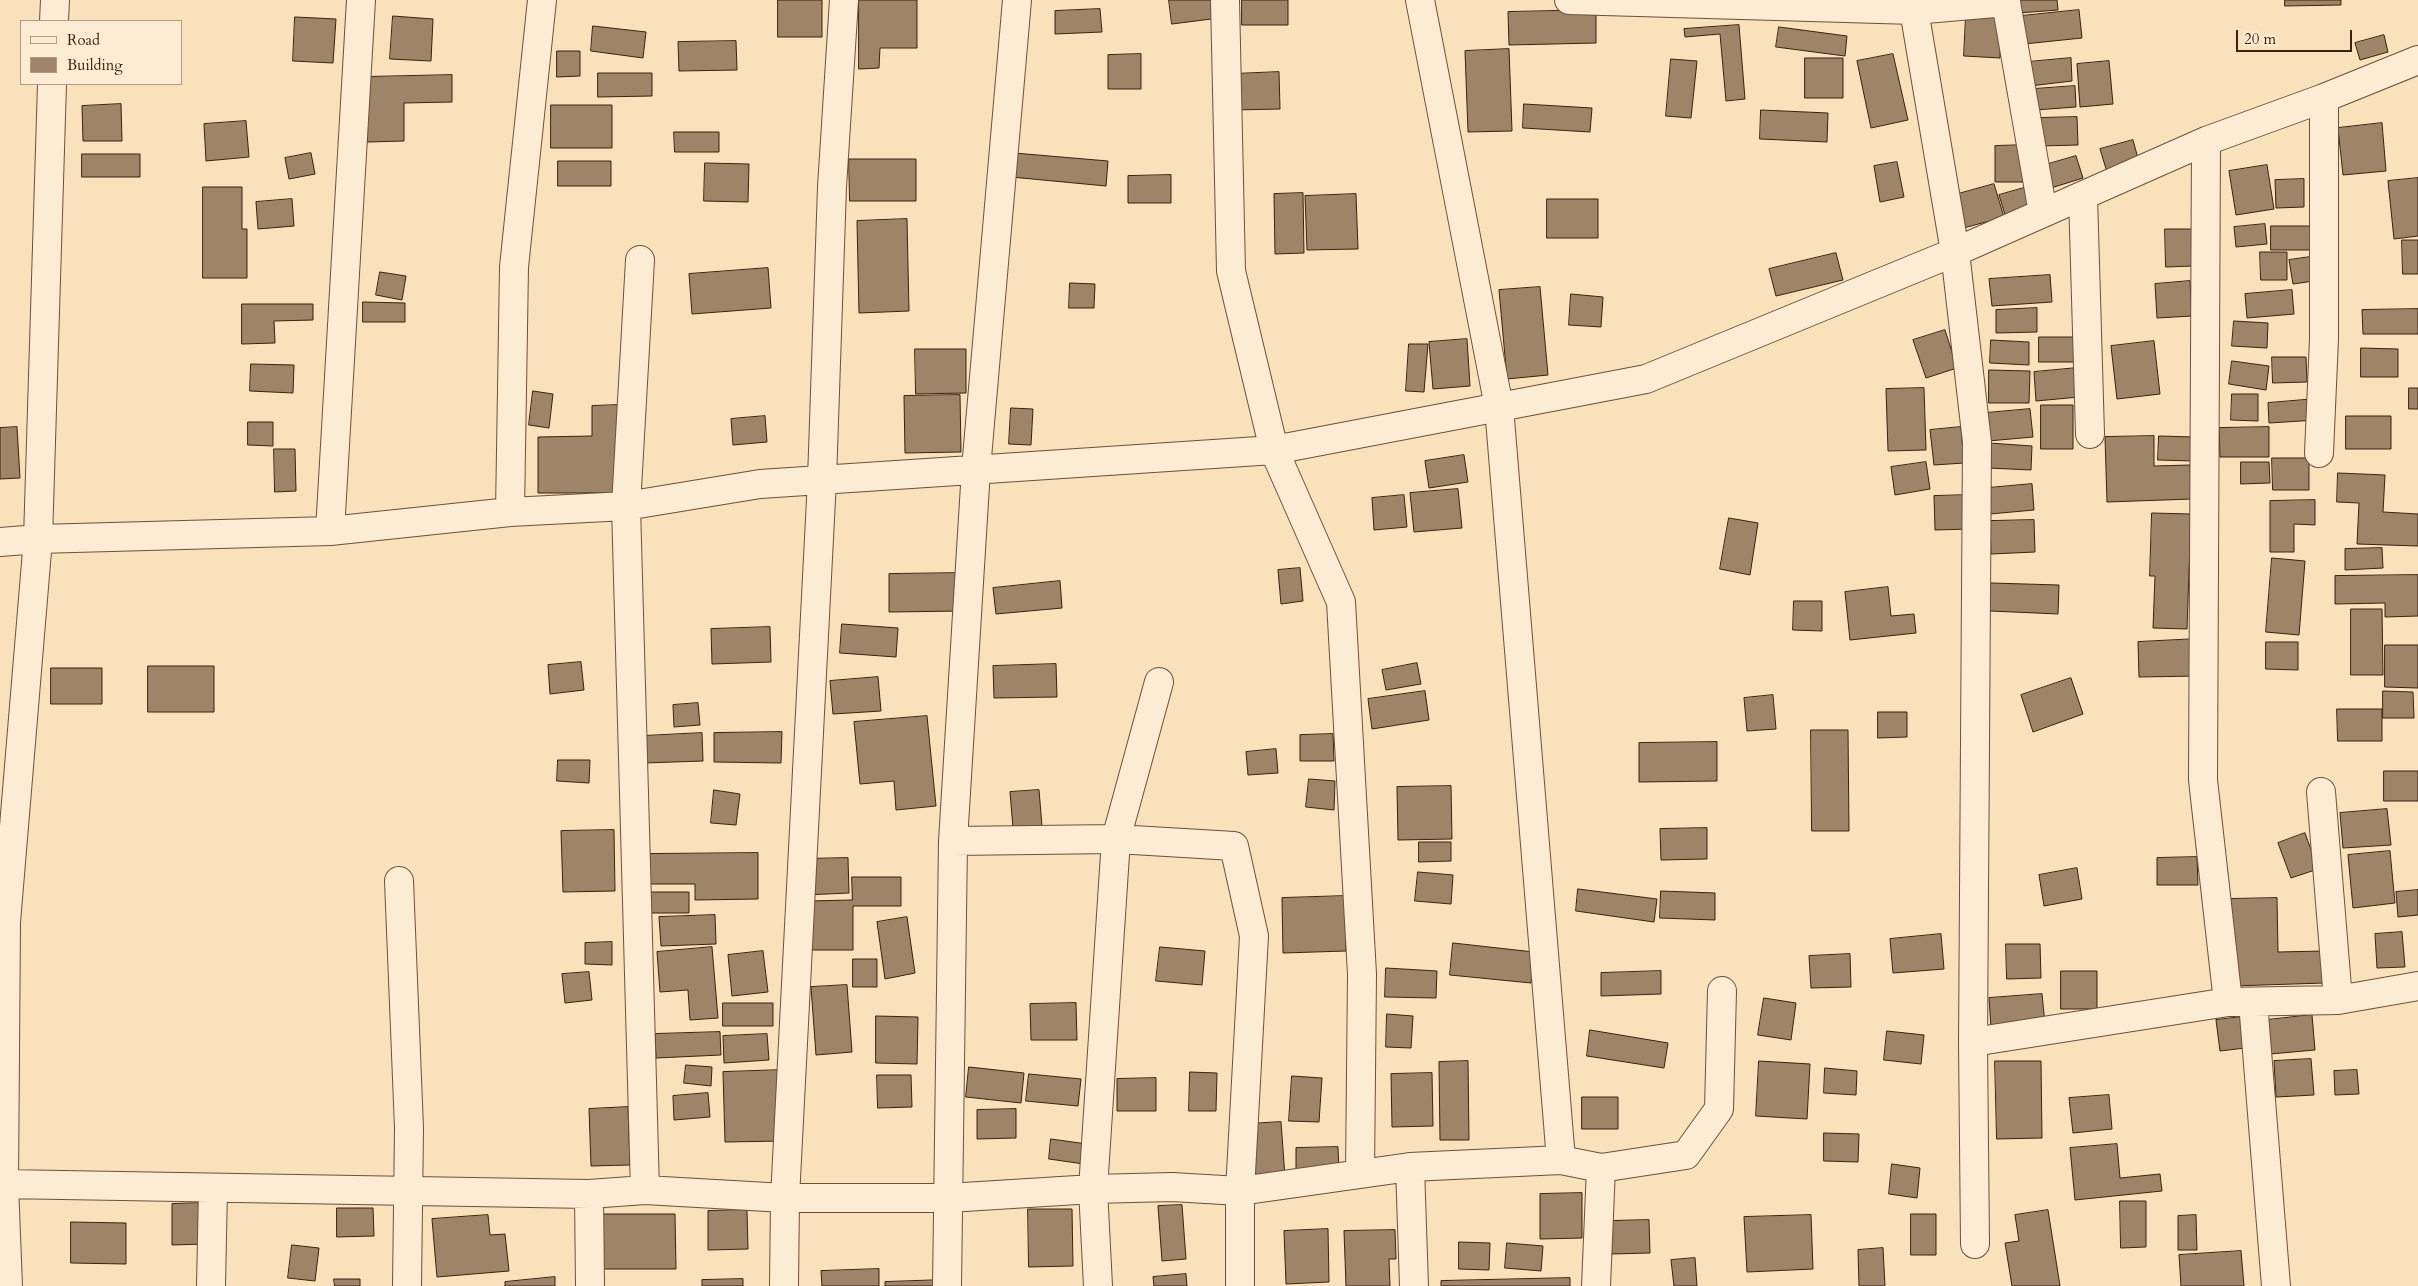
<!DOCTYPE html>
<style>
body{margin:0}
#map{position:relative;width:2418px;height:1286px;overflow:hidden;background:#f9e1bc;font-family:Cardo,serif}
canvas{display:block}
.legend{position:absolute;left:20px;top:20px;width:162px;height:65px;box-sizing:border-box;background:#fbecd3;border:1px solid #af9b84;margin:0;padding:6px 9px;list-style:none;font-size:15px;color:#3c210e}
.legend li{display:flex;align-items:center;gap:10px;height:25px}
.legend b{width:25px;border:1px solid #af9b84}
.scale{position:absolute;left:2236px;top:30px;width:116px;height:22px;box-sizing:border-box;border:2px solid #3c210e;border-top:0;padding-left:6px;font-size:15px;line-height:18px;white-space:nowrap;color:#3c210e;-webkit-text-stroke:4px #fbecd3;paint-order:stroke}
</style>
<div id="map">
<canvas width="2418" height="1286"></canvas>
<ul class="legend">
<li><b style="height:6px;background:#fbecd3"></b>Road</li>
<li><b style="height:14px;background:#9e8568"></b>Building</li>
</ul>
<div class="scale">20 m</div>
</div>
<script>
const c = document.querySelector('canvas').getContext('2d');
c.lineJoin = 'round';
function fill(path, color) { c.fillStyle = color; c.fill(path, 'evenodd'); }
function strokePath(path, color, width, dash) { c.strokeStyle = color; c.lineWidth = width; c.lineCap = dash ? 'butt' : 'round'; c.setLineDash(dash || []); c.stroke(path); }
const building = new Path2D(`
 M778,0H822V37H778Z
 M859,0H917V48H880L879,68L859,69Z
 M1169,0H1217L1219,18L1172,24Z
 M1242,0H1288V25H1242Z
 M2017,0H2057L2058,10L2018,13Z
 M2285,0H2341V5L2285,6Z
 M1100,9L1102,32L1055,34V11Z
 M1596,10V43L1509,45L1508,12Z
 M2079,10L2082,38L2024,44L2021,16Z
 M1966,15L2001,17L2000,58L1964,56Z
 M393,16L433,19L431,61L390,59Z
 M295,17L336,19L333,63L293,61Z
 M1739,25L1745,99L1726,101L1720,34L1685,37L1684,29Z
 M593,26L646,32L643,58L591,51Z
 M1779,27L1847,36L1845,56L1776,47Z
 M2384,35L2388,52L2360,60L2355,43Z
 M736,41L737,70L679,71L678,42Z
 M1509,49L1512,131L1468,132L1465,51Z
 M557,51H580V76L557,77Z
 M1141,54V89H1108V55Z
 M1893,54L1908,120L1871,128L1857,61Z
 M1805,58H1843V98H1805Z
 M2071,58L2072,81L2030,86L2028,62Z
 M1671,59L1697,61L1691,118L1666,116Z
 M2109,61L2113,104L2080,107L2077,64Z
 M1279,72L1280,109L1234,110L1233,74Z
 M598,73H652V96L598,97Z
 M452,75V102L404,103V141L367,142L365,77Z
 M2075,86L2076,107L2035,110L2034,89Z
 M121,104L122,141H83L82,106Z
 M1524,104L1592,108L1590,132L1523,128Z
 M551,105H612V148H551Z
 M1761,110L1828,113L1827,142L1760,139Z
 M2077,117L2078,145L2040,146L2039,118Z
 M246,121L249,157L206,161L204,124Z
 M2382,123L2386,171L2343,175L2338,128Z
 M674,132H719V152H675Z
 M2133,140L2139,162L2107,172L2100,149Z
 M2026,145V182H1995V146Z
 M311,153L315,174L289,179L285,158Z
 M1014,153L1108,161L1106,186L1011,177Z
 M82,154H140V177H82Z
 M2076,156L2083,178L2051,188L2045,165Z
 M849,159H916V201H850Z
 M558,161H611V186H558Z
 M1897,162L1904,197L1880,202L1874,166Z
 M705,163L749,164L748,202L704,201Z
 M2267,165L2274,209L2236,215L2229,171Z
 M1171,175V203H1128V176Z
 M2418,178V236L2394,239L2388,181Z
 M2304,179V207L2276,208L2275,180Z
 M1994,184L2004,217L1960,229L1951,196Z
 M2031,186L2037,209L2006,218L1999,195Z
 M203,187H242V229H247V278H203Z
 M1303,193L1304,253L1275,254L1274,194Z
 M1356,194L1358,249L1307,250L1305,196Z
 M292,199L294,226L258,229L256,202Z
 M1547,199H1598V238H1547Z
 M907,219L909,311L859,313L857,221Z
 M2265,224L2267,244L2236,247L2234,227Z
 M2271,226H2312V250H2271Z
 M2165,229H2194V266L2166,267Z
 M2402,240H2418V274H2403Z
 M2260,252H2287V280H2261Z
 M1836,253L1843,280L1776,296L1769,269Z
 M2317,256L2321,280L2293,284L2289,260Z
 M768,268L771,308L692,314L689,274Z
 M380,272L406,276L402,300L376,295Z
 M2050,275L2052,302L1992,306L1989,279Z
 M2190,281L2192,316L2157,318L2155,284Z
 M1070,283L1095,284L1094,308H1069Z
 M1540,287L1548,375L1507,379L1499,290Z
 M2292,290L2294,314L2247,318L2245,294Z
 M1571,294L1603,297L1601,327L1569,325Z
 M363,302L405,303V322H363Z
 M242,304H313V320L274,321L275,343L242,344Z
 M2037,308V332L1996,333V310Z
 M2418,309V334H2363L2362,310Z
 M2234,321L2268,323L2267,348L2232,346Z
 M1945,330L1957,368L1926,378L1913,340Z
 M2039,337H2078V362H2039Z
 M1467,339L1470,386L1433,389L1429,342Z
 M1991,340L2029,342V365L1990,363Z
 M2154,341L2160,394L2117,399L2111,346Z
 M1409,344H1428L1424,392L1406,391Z
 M2361,348L2398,349V377H2361Z
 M915,349H966V393L916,394Z
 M2272,357H2306L2307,382L2273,383Z
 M2232,361L2269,366L2266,390L2229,384Z
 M251,364L294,365L293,393L250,391Z
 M2077,368L2079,397L2036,401L2034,372Z
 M1989,370L2030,371L2029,403H1989Z
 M1924,388L1926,450L1888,451L1886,389Z
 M2409,388H2418V409H2409Z
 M533,391L553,394L549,428L529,425Z
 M2232,394H2258V421L2231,420Z
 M960,395L961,452L905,453L904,396Z
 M2316,399L2317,420L2269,423L2268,403Z
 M618,405V493H538V437L592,436V406Z
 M2041,405H2073V449H2041Z
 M1011,408L1033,409L1031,445L1009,444Z
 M2030,409L2033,437L1988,441L1986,413Z
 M765,416L767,442L733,445L731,419Z
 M2346,416H2391V449H2346Z
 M248,422H273V446L248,445Z
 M17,427L20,478L0,479V428Z
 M1961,427L1964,463L1934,465L1930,430Z
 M2269,427V457H2220L2219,428Z
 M2154,436V466L2190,465L2192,499L2107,502L2105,437Z
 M2159,436L2195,437L2194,461L2158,460Z
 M1989,443L2032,446L2031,470L1988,468Z
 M274,449H295L296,491L275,492Z
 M1464,455L1468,482L1429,488L1425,461Z
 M2272,458H2309V490H2273Z
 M1926,462L1930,489L1895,495L1891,467Z
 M2241,462H2269L2270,483L2241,484Z
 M2338,473L2385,475L2383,512L2418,514V546L2357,544L2359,503L2337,502Z
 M2032,484L2034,510L1990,514L1988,488Z
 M1458,489L1462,528L1414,532L1410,493Z
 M1404,495L1407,527L1374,530L1372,498Z
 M1969,495L1970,529L1935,530L1934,496Z
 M2315,500V525L2294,524V552H2270V501Z
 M2152,513L2191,514L2187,629L2153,628L2155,576H2150Z
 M1729,518L1758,523L1750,575L1720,569Z
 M2034,520L2035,552L1991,554L1990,521Z
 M2382,548L2383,568L2345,570V549Z
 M2272,558L2305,561L2299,635L2266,632Z
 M1300,568L1303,601L1281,604L1278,570Z
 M961,573V611L889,612V574Z
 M2418,575V616L2385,617V603L2335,604V576Z
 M1060,581L1062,608L996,614L993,588Z
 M1991,583L2059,585L2058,614L1990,611Z
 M1888,587L1891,616L1914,614L1916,633L1850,640L1845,592Z
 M1794,601H1822V631L1793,630Z
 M2351,609H2382L2383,675H2351Z
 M842,624L898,628L896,657L840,653Z
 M770,627L771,662L712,664L711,629Z
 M2197,639L2198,676L2139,677L2138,642Z
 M2266,642H2298V670L2266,669Z
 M2385,645H2418V688L2385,687Z
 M581,662L584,690L550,694L548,665Z
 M1417,663L1421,684L1386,690L1382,670Z
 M1056,664L1057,697L994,698L993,666Z
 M148,666H214V712H148Z
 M51,668H102V704H51Z
 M878,677L881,711L833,714L830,681Z
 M2071,678L2083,714L2033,732L2021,695Z
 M1425,691L1429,720L1372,729L1368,699Z
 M2383,691L2413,692L2414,718H2383Z
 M1773,695L1776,729L1747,731L1744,698Z
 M698,703L700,725L674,727L673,705Z
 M2337,709H2382V741H2338Z
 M1878,712H1907V737L1878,738Z
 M927,716L936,806L896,810L894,781L860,784L854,722Z
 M1811,730H1848L1849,831H1812Z
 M782,732L781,763L714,762V733Z
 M702,733L703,761L644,763L643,736Z
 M1333,734L1334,761H1300V735Z
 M1717,742V781L1639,782V743Z
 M1276,749L1278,773L1248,775L1246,752Z
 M558,760H590L589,783L557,781Z
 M2384,771H2418V801H2384Z
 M1309,779L1335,781L1334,810L1306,807Z
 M1451,786L1452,839L1398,840L1397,787Z
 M714,790L740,794L736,825L711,823Z
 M1039,790L1042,826L1013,828L1010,792Z
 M2387,809L2391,845L2343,848L2340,813Z
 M1707,828V859L1661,860L1660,829Z
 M614,830L615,891L563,892L561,831Z
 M2305,833L2318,869L2291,878L2278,843Z
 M1419,842H1451V861L1419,862Z
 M2390,851L2395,903L2353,908L2348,855Z
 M758,853V899L695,900V884H647L646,854Z
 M2197,857L2198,885H2157V858Z
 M848,858L849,893L804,895L802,859Z
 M2077,868L2082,899L2044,906L2039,875Z
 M1418,872L1453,875L1451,904L1415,901Z
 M852,877H901V906H853V950H808V901L852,900Z
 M1578,889L1657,899L1654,922L1576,911Z
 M2418,890V915L2398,917L2396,892Z
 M1661,891L1715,893V920L1660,918Z
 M644,892H689V913H645Z
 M1345,896L1346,951L1283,953L1282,898Z
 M2277,898L2278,952L2323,951L2324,983L2232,986L2229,899Z
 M715,915L716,944L661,946L659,917Z
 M907,917L915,973L885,979L877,922Z
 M2402,932L2405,967L2377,968L2375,934Z
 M1941,934L1944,969L1893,973L1890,939Z
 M612,942V965L585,964V943Z
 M1453,943L1534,952L1531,983L1450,975Z
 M2006,944H2040L2041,978L2007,979Z
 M712,947L718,1018L690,1020L688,990L660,992L657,952Z
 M1160,947L1205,951L1202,985L1156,981Z
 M763,951L768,992L732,996L728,955Z
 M1850,954L1851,987L1811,988L1809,956Z
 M853,959H877V987H853Z
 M1386,968L1437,971L1436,998L1385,997Z
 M1661,971V994L1601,996V973Z
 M2061,971H2097V1009H2061Z
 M589,972L592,1000L565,1003L562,974Z
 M847,985L852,1052L816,1055L811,987Z
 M2042,994L2045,1024L1991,1028L1989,998Z
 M1764,998L1796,1003L1791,1040L1758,1035Z
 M723,1003H773V1026H723Z
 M1076,1003L1077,1040H1031L1030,1004Z
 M1387,1014L1413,1016L1411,1048L1386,1047Z
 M2312,1015L2315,1050L2270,1054L2267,1020Z
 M876,1016L918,1017L917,1064L876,1063Z
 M2241,1017L2245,1048L2220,1051L2216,1020Z
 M1590,1030L1668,1043L1664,1068L1587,1056Z
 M1887,1031L1924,1035L1921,1064L1884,1060Z
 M720,1032L721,1055L656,1058L655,1034Z
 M767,1034L769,1060L724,1063L723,1036Z
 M2311,1059L2314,1095L2276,1097L2274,1061Z
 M1468,1061L1469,1140H1440L1439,1062Z
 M1759,1061L1810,1064L1807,1119L1756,1116Z
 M1995,1061H2041L2042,1138L1997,1139Z
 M686,1065L712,1067L711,1086L684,1083Z
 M969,1067L1024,1073L1021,1103L966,1097Z
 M1825,1068L1857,1071L1856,1095L1824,1093Z
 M783,1070L784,1141L725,1142L723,1072Z
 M2357,1070L2359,1094L2335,1095L2334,1071Z
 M1190,1072L1217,1073L1216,1111H1189Z
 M1432,1073L1433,1126L1392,1127L1391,1074Z
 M1029,1074L1081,1079L1078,1106L1026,1101Z
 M877,1075H911L912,1107L878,1108Z
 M1292,1076L1322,1078L1319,1122L1289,1121Z
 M1156,1078V1111H1117V1079Z
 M708,1093L710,1117L674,1120L673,1096Z
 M2109,1095L2112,1129L2073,1133L2069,1098Z
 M1582,1097H1618V1129H1582Z
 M628,1107L630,1165L591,1166L589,1109Z
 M1016,1109V1138L977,1139V1110Z
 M1281,1122L1285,1177L1252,1179L1248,1124Z
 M1824,1133L1859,1134L1858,1162L1824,1161Z
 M1051,1139L1087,1144L1084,1164L1049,1159Z
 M2117,1144L2120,1178L2160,1174L2162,1191L2075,1200L2070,1148Z
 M1338,1147L1339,1170L1296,1171V1148Z
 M1892,1164L1920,1168L1917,1198L1889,1194Z
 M1582,1193V1238L1540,1239V1194Z
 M2120,1201H2146V1247L2121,1248Z
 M203,1203L204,1244L172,1245V1204Z
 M1182,1205L1186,1259L1162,1261L1158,1206Z
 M337,1208H373L374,1236L337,1237Z
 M1028,1209H1072L1073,1266L1029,1267Z
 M747,1210L748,1249L708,1250V1211Z
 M2048,1210L2060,1286H2012L2005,1243L2019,1241L2015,1215Z
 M603,1214H675L676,1269H604Z
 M1911,1214H1936V1255H1911Z
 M488,1215L490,1235L505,1234L509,1271L437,1277L432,1219Z
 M1811,1215L1813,1269L1747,1272L1744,1217Z
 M2196,1215L2197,1250H2178V1216Z
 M1649,1220L1650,1253L1611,1254L1610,1221Z
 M71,1222L126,1223V1264L71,1263Z
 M1328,1229L1329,1282L1286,1284L1284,1231Z
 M1395,1230L1396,1259H1389L1390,1286H1346L1344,1231Z
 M1459,1242L1490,1243L1489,1270L1459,1269Z
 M1507,1243L1543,1246L1541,1271L1505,1268Z
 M292,1245L319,1248L315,1281L288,1278Z
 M1883,1248L1885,1286H1859L1858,1250Z
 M2241,1251L2244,1286H2181L2179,1255Z
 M1695,1258L1697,1286H1674L1671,1260Z
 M879,1269V1286H822L821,1271Z
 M1186,1274L1187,1286H1154L1153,1277Z
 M555,1277V1286H505V1282Z
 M1570,1278V1286H1441V1281Z
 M334,1279H360V1286H335Z
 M743,1279V1286H702V1280Z
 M943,1280V1286H885V1282Z`);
fill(building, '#9e8568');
strokePath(building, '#3c210e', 1);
const minor = new Path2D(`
 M1225,0L1231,271L1274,450L1341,602L1362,974L1360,1173
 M1569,0L1914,10L2006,2L2043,213
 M1914,10L1955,252L1977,442L1973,1042L1975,1244
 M54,21L55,0
 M2206,141L2203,780L2228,1002
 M2083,196L2090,434
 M640,260L626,506L645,1190
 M2319,453L2324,339V98
 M510,512L514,267L542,0
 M330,531L361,0
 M0,542L38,539L330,531L510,512L626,506L760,484L1274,450L1646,379L1955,252L2206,141L2324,98L2418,60
 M2321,792L2338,1000
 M953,841L976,469L1017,0
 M399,881L409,1128L407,1286
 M2253,1002L2276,1286
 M1973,1042L2228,1002L2338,1000L2418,986
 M1561,1160L1601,1168L1596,1286
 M1410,1167L1414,1286
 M1601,1168L1686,1155L1719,1109L1722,991
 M4,1184L589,1194L645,1190L785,1198H948L1093,1189L1172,1187L1240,1191L1410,1167L1561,1160L1499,407L1420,0
 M589,1194L590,1286
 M8,1286L4,1184L6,922L38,539L52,84
 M211,1286L213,1189
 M784,1286L785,1198L822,480L832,187L844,0
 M947,1286L953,841L1116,839L1234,846L1254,936L1240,1191V1286
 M1098,1286L1093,1189L1116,839L1159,682`);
strokePath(minor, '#6b513a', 30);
strokePath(minor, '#fbecd3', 28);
</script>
